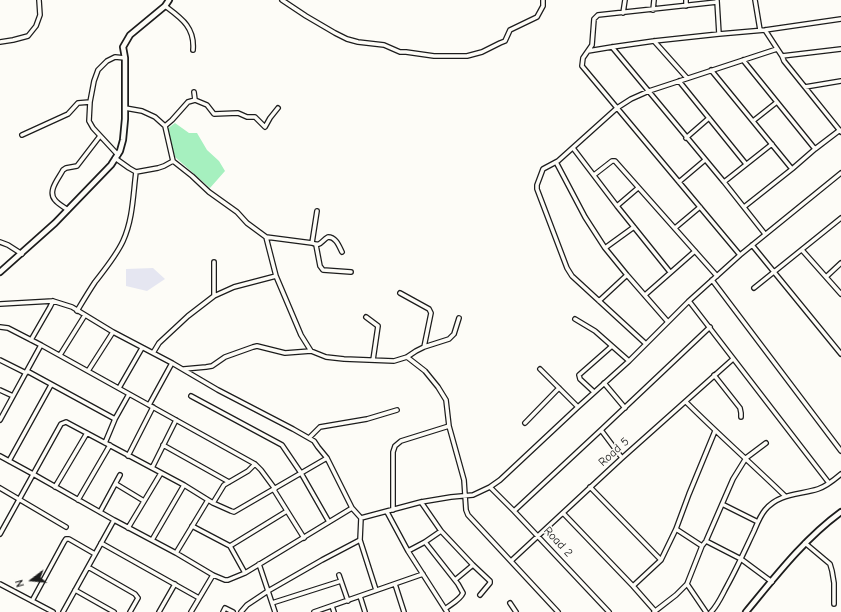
<!DOCTYPE html>
<style>
body{margin:0}
#map{position:relative;width:841px;height:612px;overflow:hidden;background:#fdfcf7;font-family:"Comic Neue",sans-serif}
canvas{display:block}
.north{position:absolute;left:12px;top:560px;width:40px;height:40px;-webkit-text-stroke:3px #fdfcf7;paint-order:stroke;rotate:254deg;font-size:11px;font-weight:700;line-height:16px;text-align:center;color:#1c1c1c}
.north::after{content:'';display:block;margin:auto;width:14px;height:18px;background:#1c1c1c;clip-path:polygon(50% 0,100% 100%,50% 72%,0 100%)}
</style>
<div id="map">
<canvas width="841" height="612"></canvas>
<div class="north">N</div>
</div>
<script>
const c = document.querySelector('canvas').getContext('2d');
c.lineJoin = 'round';
function fill(path, color) { c.fillStyle = color; c.fill(path, 'evenodd'); }
function strokePath(path, color, width, dash) { c.strokeStyle = color; c.lineWidth = width; c.lineCap = dash ? 'butt' : 'round'; c.setLineDash(dash || []); c.stroke(path); }
function write(font, color, halo, rows, align = 'center') {
  c.font = font + ' "Comic Neue",sans-serif'; c.lineWidth = 3; c.setLineDash([]); c.textBaseline = 'middle'; c.strokeStyle = halo; c.fillStyle = color; for (const [text, x, y, turn = 0] of rows) {
    c.save(); c.translate(x, y); c.rotate((+turn || 0) * Math.PI / 180); c.textAlign = isNaN(turn) ? turn : align; if (halo) c.strokeText(text, 0, 0); c.fillText(text, 0, 0); c.restore();
  }
}
fill(new Path2D(`
 M153,268L165,279L147,291L126,286V269Z`), '#e5e6f1');
fill(new Path2D(`
 M175,123L189,133H197L207,150L219,161L225,171L210,188L175,157L167,129Z`), '#a6f0bf');
const minor = new Path2D(`
 M282,0L306,16L335,33L347,39L358,42L384,45L400,52H406L434,56H467L482,52L500,43L505,41L510,30L537,17L543,6V0
 M755,0L760,30
 M717,1L719,34
 M717,2L598,15L594,19L592,45L583,58L582,66L740,255
 M165,6C181,18 195,27 193,50
 M686,6V0
 M653,10L654,0
 M623,13L625,0
 M765,30L782,56L784,61L841,132
 M654,41L687,78
 M0,42L13,40L28,36L36,26L40,15L39,0
 M612,47L724,182L765,234
 M588,51L612,47L654,41L719,34L765,30L841,19
 M782,56L841,49
 M743,60L815,149
 M711,70L792,169
 M679,81L746,164
 M805,87L841,81
 M194,92L195,100
 M125,108L142,111L155,117L165,126L173,161L192,176L209,192L237,212L247,223L266,237L312,243C321,247 321,241 328,237C336,237 339,246 342,252
 M753,121L777,102
 M165,126L172,120L188,102L195,100L207,105L214,114L238,113L247,117H255L265,127L270,118L278,108
 M22,135L68,114L78,103L90,102
 M686,138L709,118
 M573,148L617,206L670,272
 M118,155L93,128L89,121L90,102L94,81L98,70L107,61L115,57L125,58
 M115,158L129,168L136,172L158,168L164,166L173,161
 M556,162L585,217L605,248L627,275L668,322
 M594,175L612,161H615L717,276
 M679,182L705,160
 M724,182L772,144
 M617,206L638,188
 M744,207L792,169L815,149L840,130
 M68,210C64,207 58,204 55,200C47,191 59,178 63,170L66,168L77,166L100,136
 M675,228L700,207
 M266,237L276,276L301,335L311,351
 M0,242L8,245L22,254
 M312,243L317,211
 M316,245L320,266L323,270L351,272
 M752,245L841,354
 M605,248L634,227
 M802,250L841,294
 M826,277L841,263
 M712,280L841,451
 M754,288L841,218
 M400,293L429,309L431,313L424,347
 M645,295L695,251
 M214,296V262
 M599,301L627,275
 M689,301L829,483
 M0,304L53,301L72,307L113,332L172,363L218,390L293,429L314,441L318,447L327,458L352,508L361,518L421,502L451,497L473,495L490,487L500,480L578,407L629,361L689,301L740,255L841,173
 M77,311C83,301 89,291 95,282C105,269 116,256 123,241C133,219 133,195 136,172
 M366,317L378,326L373,360
 M575,319L595,331L629,361
 M0,327L8,328L41,345L255,464L261,470L275,489L274,490L304,538
 M31,340L50,307L53,301
 M646,344L572,276L567,268L537,189V185L543,169L558,161L617,108L631,99L649,91L777,49
 M153,353L159,343L188,316L214,296L234,287L276,276
 M60,355L85,315
 M407,357L425,371L438,387L446,400L449,426L464,480L466,510L468,515L558,612
 M0,360L26,373
 M184,369L206,367L212,366L225,357L253,347L257,346L285,353L311,351L326,357L344,359L394,361L407,357L416,351L424,347L449,339L454,334L459,318
 M540,369L578,407
 M27,371L115,419
 M88,371L113,332
 M714,375L740,408L741,413V417
 M604,383L625,408
 M119,388L142,348
 M0,390L13,396
 M594,392L580,379L579,375L612,346
 M191,396L282,445L301,473L329,522
 M686,402C718,434 752,464 785,496
 M149,405L172,363
 M0,420L41,345
 M525,423L559,388
 M601,430L622,458
 M309,438L320,427L367,419L397,410
 M105,443L115,419L129,394
 M163,445L229,482
 M0,456L33,474L114,520L176,553L213,575L225,580H228L245,573L352,508
 M128,456L153,407
 M9,461L51,385
 M152,468L176,420
 M116,484L144,501
 M55,487L87,433
 M490,487L514,511L609,612
 M590,487L661,560
 M0,488L66,527
 M78,500L110,445
 M421,502L441,531L473,565L490,581V583L480,595
 M213,503L224,485L248,471L255,464
 M722,504L758,522
 M393,510V452L395,446L401,441L449,426
 M514,511L601,430L710,327
 M100,512L120,475
 M387,512L408,551L447,612
 M563,513L633,586L655,611
 M361,518L360,540L376,590
 M192,526L230,546L245,573
 M128,528L161,473
 M676,529L702,546
 M0,534L61,424L66,422L184,485L213,503L231,511L234,512L327,458
 M152,540L184,485
 M706,541L741,559L772,582
 M425,542L458,584L463,593C460,600 451,604 445,609
 M101,543L199,598
 M805,543L830,564L832,571L834,583V604
 M230,546L287,511
 M408,551L425,542L441,531
 M176,553L208,500
 M511,561L622,458L733,359
 M259,564L275,612
 M88,567L135,594L138,598L130,612
 M339,575L348,601
 M455,580L473,565
 M0,584L53,612
 M395,584L404,612
 M687,584L706,612
 M633,586L661,560L676,529L689,494L715,431
 M75,590L114,612
 M360,596L365,612
 M32,601L64,542L66,539H69L95,554
 M272,603L341,581
 M510,603L516,612
 M332,606L334,612
 M63,612L114,520
 M159,612L175,584
 M191,612L213,575
 M223,612L225,608L233,612
 M241,612L247,605L268,591L322,560L360,540
 M314,612L423,574
 M654,612L676,595L687,584L702,546L706,541L733,479L746,458L766,443
 M711,612C718,605 722,595 727,586C737,568 745,550 754,531C757,524 760,516 765,510C779,493 799,495 818,489C827,486 834,480 841,474`);
const tertiary = new Path2D(`
 M0,272L55,223L111,165L120,151L123,140L125,119V58L123,47L130,35L165,6L169,0
 M746,612C775,577 804,539 841,512`);
strokePath(minor, '#1c1c1c', 6);
strokePath(tertiary, '#1c1c1c', 8);
strokePath(minor, '#fdfcf7', 3.5);
strokePath(tertiary, '#fdfcf7', 4.5);
write('12px', '#1c1c1c', '#fdfcf7', [
 ["Road 5",614,452,-42],
 ["Road 2",558,542,47]
]);
</script>
